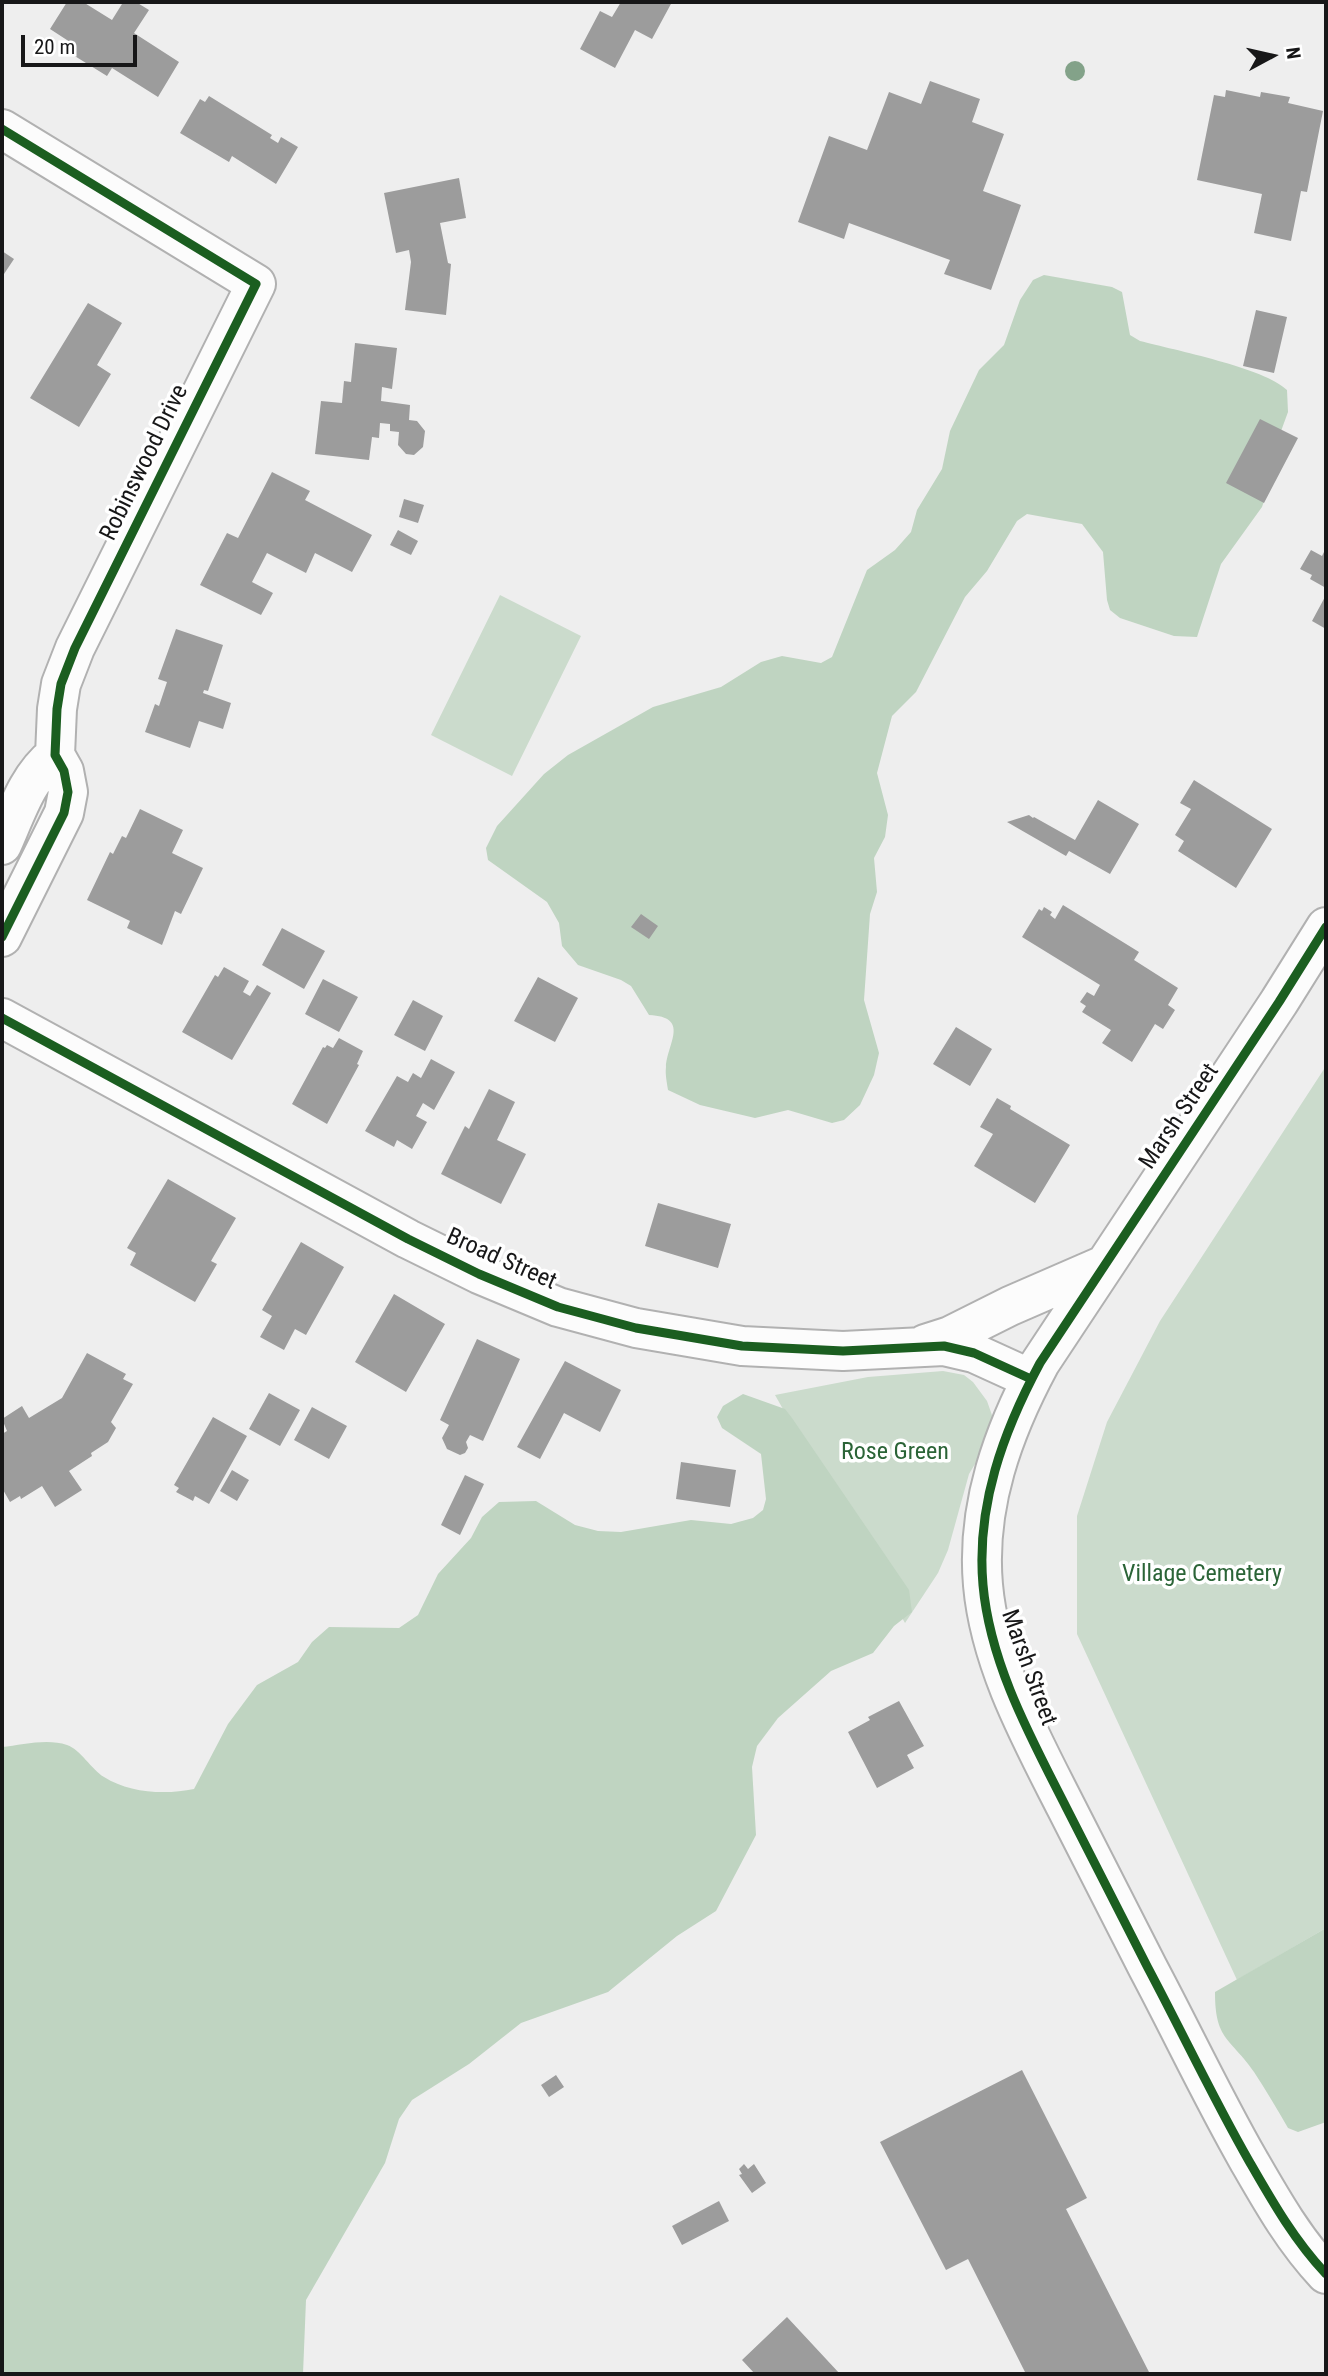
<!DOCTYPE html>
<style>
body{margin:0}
#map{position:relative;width:1328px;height:2376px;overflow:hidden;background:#eee;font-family:"Roboto Condensed",sans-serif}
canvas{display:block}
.frame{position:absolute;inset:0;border:4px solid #171718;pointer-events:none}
.north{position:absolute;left:1237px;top:21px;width:70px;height:70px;-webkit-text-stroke:5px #fff;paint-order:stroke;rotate:82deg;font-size:19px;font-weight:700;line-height:28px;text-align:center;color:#171718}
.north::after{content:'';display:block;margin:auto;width:24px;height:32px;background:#171718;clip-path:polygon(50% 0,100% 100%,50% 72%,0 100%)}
.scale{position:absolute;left:21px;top:35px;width:116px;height:32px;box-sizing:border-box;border:4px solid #171718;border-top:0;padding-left:9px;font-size:21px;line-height:24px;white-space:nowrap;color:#171718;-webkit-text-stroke:5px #fff;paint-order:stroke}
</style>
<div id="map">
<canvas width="1328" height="2376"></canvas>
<div class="frame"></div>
<div class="north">N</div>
<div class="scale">20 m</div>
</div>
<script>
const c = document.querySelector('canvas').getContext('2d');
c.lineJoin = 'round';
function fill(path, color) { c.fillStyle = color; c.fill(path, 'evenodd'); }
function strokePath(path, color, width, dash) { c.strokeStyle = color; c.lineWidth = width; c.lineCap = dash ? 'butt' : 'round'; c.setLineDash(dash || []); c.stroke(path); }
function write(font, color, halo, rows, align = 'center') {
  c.font = font + ' "Roboto Condensed",sans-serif'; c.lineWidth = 7; c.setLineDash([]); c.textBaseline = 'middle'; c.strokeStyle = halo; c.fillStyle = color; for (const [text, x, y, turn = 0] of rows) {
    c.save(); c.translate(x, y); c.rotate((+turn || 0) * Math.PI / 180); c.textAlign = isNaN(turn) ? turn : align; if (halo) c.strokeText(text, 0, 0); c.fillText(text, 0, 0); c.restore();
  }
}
fill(new Path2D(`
 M500,595L581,636L512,776L431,735Z
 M1326,1066V1928L1237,1980L1077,1634V1516L1107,1422L1160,1321Z
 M943,1371L964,1375L973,1382L987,1401L993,1418L987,1444L969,1474L948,1550L938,1573L905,1623L775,1395L868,1377Z`), '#cbdbcc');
fill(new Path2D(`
 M1044,275L1112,287L1122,292L1130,335L1140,341C1174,350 1265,368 1287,390L1288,412L1273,453V475L1262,507L1221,564L1197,637L1174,636L1120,618L1110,610L1107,600L1103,552L1082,524L1027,514L1017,521L987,571L965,597L916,692L892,716L877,773L888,815L885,837L874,858L877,892L870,914L864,1000L879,1053L874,1075L860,1105L844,1120L832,1123L788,1110L755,1118L700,1105L668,1090C667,1083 665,1074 666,1067C667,1044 691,1017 649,1015L631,986L621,980L578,965L562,946L559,923L547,902L488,860L486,848L497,826L544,774L568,755L653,707L721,687L761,662L782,656L821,663L832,657L867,570L895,550L911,532L917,510L942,469L950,431L979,370L1004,345L1020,300L1033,280Z
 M743,1394L785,1409L792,1418L909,1590L912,1612L894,1626L873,1653L831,1671L778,1718L757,1746L752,1767L756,1835L716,1911L677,1936L608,1992L521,2023L469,2064L412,2100L399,2119L385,2163L306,2300L303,2374H2V1747C22,1745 47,1738 67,1745C81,1750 91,1769 104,1777C129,1793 165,1795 194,1789L228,1724L257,1685L298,1662L312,1642L329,1627L399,1628L418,1615L438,1574L471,1538L482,1517L499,1502L536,1501L575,1525L598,1531L621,1532L691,1520L731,1524L753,1518L763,1510L766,1499L761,1454L722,1428L717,1417L723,1406Z
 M1326,1928V2122L1298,2132L1288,2128C1277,2109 1266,2090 1254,2072C1230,2037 1215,2041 1215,1992Z`), '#bfd4c1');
fill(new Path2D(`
 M67,2H83L112,20L122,4L119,2H136L149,10L134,33L179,62L158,97L112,68L107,76L65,50L70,42L50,29Z
 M621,2H672L652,39L635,30L615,68L580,49L600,11L612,17Z
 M930,81L980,99L972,122L1004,134L983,191L1021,205L991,290L944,274L950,260L849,223L844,239L798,222L829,136L867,150L889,92L921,104Z
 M1226,90L1260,97L1261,92L1290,97L1288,103L1323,111L1307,192L1301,191L1291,241L1254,233L1262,194L1197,180L1214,95L1225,97Z
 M209,96L272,135L270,138L278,143L281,137L298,147L276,184L232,156L229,162L180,133L200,99L205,102Z
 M459,178L466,218L440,223L448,263L451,264L446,315L405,310L411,262L409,250L396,253L384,193Z
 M2,251L14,259L2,277Z
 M88,303L122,323L97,365L111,374L79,427L30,398Z
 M1256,310L1287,317L1274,373L1243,366Z
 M355,343L397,348L392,389L382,387L381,401L410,405L409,420L417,421L425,431L423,447L414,455L406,454L398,445L399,432L390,431V424L380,423L379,438L372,437L369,460L315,454L321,401L342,403L344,381L351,382Z
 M1260,419L1298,438L1264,503L1226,483Z
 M272,472L310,491L305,500L372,535L352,572L315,553L306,573L267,553L252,582L273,593L261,615L200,585L227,533L238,538Z
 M404,499L424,505L418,523L399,517Z
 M398,530L418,541L411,555L390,545Z
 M1326,548V588L1310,579L1312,575L1300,569L1311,550L1322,556Z
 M1326,595V629L1312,621Z
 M176,629L223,645L208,691L204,690L203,693L231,703L223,729L199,721L190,748L145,732L155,704L159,706L167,682L158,679Z
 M1194,780L1272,829L1236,888L1178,851L1184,841L1175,835L1191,809L1180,803Z
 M1098,800L1139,824L1110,874L1069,851L1066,856L1007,822L1029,815L1033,818L1034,817L1075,840Z
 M140,809L183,830L172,853L203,868L181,914L175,911L162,945L127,928L130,921L87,900L110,852L113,854L122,836L126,838Z
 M1063,905L1139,952L1134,960L1178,988L1168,1005L1175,1010L1163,1029L1155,1024L1132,1062L1102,1043L1111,1030L1082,1012L1086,1006L1080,1002L1087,992L1094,996L1100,985L1022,937L1039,909L1042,911L1044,907L1052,912L1050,915L1055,919Z
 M641,914L658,926L649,939L631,927Z
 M282,928L325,951L304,989L262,965Z
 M224,967L249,981L243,992L250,996L257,985L271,993L232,1060L182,1032L215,975L218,977Z
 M538,977L578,998L555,1042L514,1021Z
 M323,979L358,997L339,1032L305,1014Z
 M413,1000L443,1016L425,1051L394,1035Z
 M956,1027L992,1049L970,1086L933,1064Z
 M339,1038L363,1051L357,1064L359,1065L327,1124L292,1104L323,1047L325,1048L327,1045L333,1048Z
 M431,1059L455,1072L434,1110L423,1103L416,1116L427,1122L412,1149L397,1140L394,1147L365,1131L397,1076L408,1082L413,1073L421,1078Z
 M489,1089L515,1102L497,1140L526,1154L501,1204L441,1174L465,1126L469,1129Z
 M997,1098L1011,1106L1010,1109L1070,1145L1035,1203L974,1166L993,1134L980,1127Z
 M168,1179L236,1218L211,1261L217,1264L195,1302L130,1265L136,1253L127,1248Z
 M658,1203L731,1224L718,1268L645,1246Z
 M301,1242L344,1267L306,1335L295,1329L284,1350L260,1337L272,1316L262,1310Z
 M394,1294L445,1324L406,1392L355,1362Z
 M477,1339L520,1359L483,1441L470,1435L466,1442L468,1448L465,1453L460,1455L447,1449L442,1438L449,1425L440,1420Z
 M87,1353L126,1374L123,1379L133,1384L111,1422L116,1428L108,1442L91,1453L92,1456L69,1471L82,1490L55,1507L42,1486L21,1499L20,1496L10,1502L2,1488V1434L7,1431L2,1419L22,1406L29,1418L62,1398Z
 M565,1361L621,1390L600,1432L564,1413L540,1459L517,1447Z
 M269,1393L300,1410L280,1446L249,1429Z
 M312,1407L347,1426L329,1459L294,1440Z
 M213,1417L247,1436L209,1504L195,1496L193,1501L176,1492L179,1488L174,1485Z
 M681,1462L736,1470L730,1507L676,1499Z
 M232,1470L249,1480L237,1501L220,1491Z
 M465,1475L484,1484L460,1535L441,1525Z
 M899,1701L924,1746L907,1755L914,1768L877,1788L848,1732L870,1720L868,1717Z
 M1022,2070L1087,2198L1066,2209L1150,2374H1026L968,2259L946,2270L880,2142Z
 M556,2075L564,2087L549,2097L541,2085Z
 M744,2164L748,2169L754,2164L766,2183L752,2193L739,2175L742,2174L739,2169Z
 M719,2201L729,2221L682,2245L672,2226Z
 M787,2317L840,2374H755L742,2360Z`), '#9c9c9c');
const street = new Path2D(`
 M2,129L256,284L75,648L61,684L57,709L55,755L64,771L68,792L64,813L2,937
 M2,845C16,814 27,777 55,755`);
const secondary = new Path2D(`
 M1326,927L1279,1002L1040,1363C1003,1432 976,1506 983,1585C990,1664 1031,1738 1066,1807C1094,1861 1121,1915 1148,1968C1182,2032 1213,2098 1249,2161C1272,2201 1294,2240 1326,2274
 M2,1018L408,1239L479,1274L558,1307L636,1328L742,1346L843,1351L944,1346L974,1353L1031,1379
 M925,1344L950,1336L1010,1306L1102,1266`);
strokePath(street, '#b1b1b1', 42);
strokePath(secondary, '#b1b1b1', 42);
strokePath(street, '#fcfcfc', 38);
strokePath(secondary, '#fcfcfc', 38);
strokePath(new Path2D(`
 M2,129L256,284L75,648L61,684L57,709L55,755L64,771L68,792L64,813L2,937
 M1326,927L1279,1002L1040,1363C1003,1432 976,1506 983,1585C990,1664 1031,1738 1066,1807C1094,1861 1121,1915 1148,1968C1182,2032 1213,2098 1249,2161C1272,2201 1294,2240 1326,2274
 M2,1018L408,1239L479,1274L558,1307L636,1328L742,1346L843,1351L944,1346L974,1353L1031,1379`), '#1b5e20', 9);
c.fillStyle = '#83a289';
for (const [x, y] of [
 [1075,71]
]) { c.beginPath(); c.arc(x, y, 10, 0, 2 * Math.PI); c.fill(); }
write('24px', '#171718', '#fff', [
 ["Robinswood Drive",145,463,-64],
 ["Marsh Street",1180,1117,-56],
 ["Broad Street",501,1260,24],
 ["Marsh Street",1028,1668,70]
]);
write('24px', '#2b6437', '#fff', [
 ["Rose Green",895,1453],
 ["Village Cemetery",1202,1575]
]);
</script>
